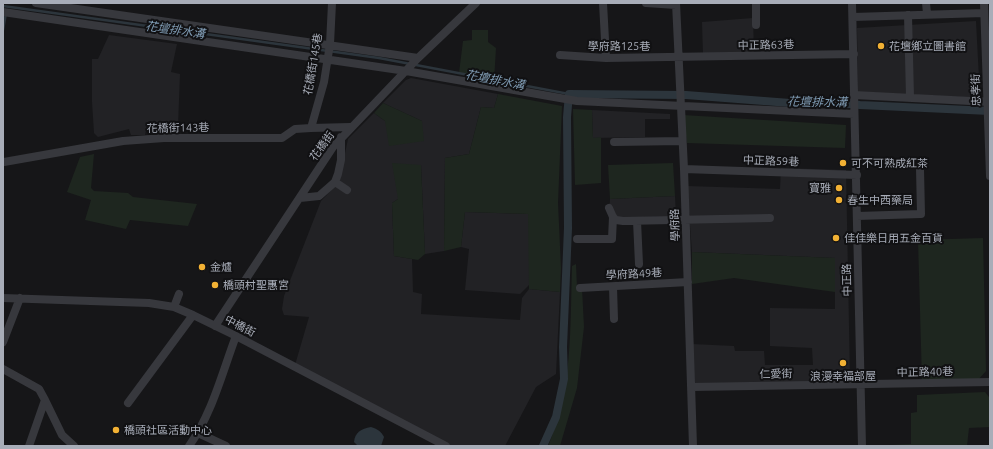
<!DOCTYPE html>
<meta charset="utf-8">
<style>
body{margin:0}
#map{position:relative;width:993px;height:449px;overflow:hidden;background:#161618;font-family:Ubuntu,sans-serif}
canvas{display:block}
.frame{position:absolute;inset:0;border:4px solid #a8adb8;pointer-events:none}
</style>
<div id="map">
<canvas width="993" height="449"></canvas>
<div class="frame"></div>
</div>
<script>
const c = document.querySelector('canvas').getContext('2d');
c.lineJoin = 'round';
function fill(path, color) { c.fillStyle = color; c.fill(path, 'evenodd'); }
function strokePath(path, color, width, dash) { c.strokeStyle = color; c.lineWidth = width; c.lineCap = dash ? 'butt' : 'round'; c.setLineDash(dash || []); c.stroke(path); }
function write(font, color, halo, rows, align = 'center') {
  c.font = font + ' Ubuntu,"Noto Sans TC",sans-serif'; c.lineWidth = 4; c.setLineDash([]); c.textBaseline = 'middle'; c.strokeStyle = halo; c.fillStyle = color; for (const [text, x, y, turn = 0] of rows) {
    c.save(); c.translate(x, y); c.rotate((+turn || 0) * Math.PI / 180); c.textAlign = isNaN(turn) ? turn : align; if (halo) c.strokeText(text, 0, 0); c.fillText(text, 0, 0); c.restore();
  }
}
fill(new Path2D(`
 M753,18L754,53L703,55L702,22Z
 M976,21L980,98L858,92L857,28Z
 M109,35L177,44L171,72L180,74L178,126H147L145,135H131L129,129L98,137L94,133L92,102V59H98Z
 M411,78L498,94L494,108L481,107L469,154L445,158L444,251L425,254L421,165L398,199L392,203L394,256L412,259L413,292L422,294L421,314L520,320L522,298L529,289L560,292L556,374L536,387L505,446H452L295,365L309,317L284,315L282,309L284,296L321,201L339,182L348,139L374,113L385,121H422L383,103L406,80Z
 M592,110L670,114V119H645V137L593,138Z
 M781,168L846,170L850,378L841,384L699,386L694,382L692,344L734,346L735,351H764L765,365H813L812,348L770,346V308L835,309V258L692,252L687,186L780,189Z
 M675,196L676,216L609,218L610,199Z
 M465,212L529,214V285L520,294L465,290L469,249L461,247Z`), '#222225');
fill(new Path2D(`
 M472,30H488V42L496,48L494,81L459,73L463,41L472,40Z
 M498,94L562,106L558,203L561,268L560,292L529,289L528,214L465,212L461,247L444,251L445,158L469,154L481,107L494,108Z
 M383,103L422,121L424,141L389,146L385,121L374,113Z
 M573,109L592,110L593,138L601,137V183L575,185Z
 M683,115L846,125L845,148L687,143Z
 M94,154L91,188L94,191L128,193L133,197L197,204L188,226L130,220L126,229L85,220L91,200L67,192L80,157Z
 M392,163L421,165L425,254L418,260L394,256L392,203L398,199Z
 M673,163L675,196L610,199L608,165Z
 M983,238L986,371L978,380L922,381L918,240Z
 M692,252L835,258V292L734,278L692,284Z
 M576,264L577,288H582L584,327L577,388L560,446H548C573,388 570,327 572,266Z
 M985,392L989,397L990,427L969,428L967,446H868L911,444V413L917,412V395Z`), '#1e261f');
fill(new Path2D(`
 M371,427C377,429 381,431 384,437L381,446L357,445L354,442C355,432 361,429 371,427Z`), '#2c353c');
strokePath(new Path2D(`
 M3,6L379,58L569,94
 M3,30L6,13`), '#2c353c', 2.5);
strokePath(new Path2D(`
 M543,446L556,417L564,379L563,347L568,228L567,117L569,94L686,95L790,103L809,100L860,105L990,111`), '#2c353c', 8);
strokePath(new Path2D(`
 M36,3L418,58
 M603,3L606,58
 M646,3L676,5
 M676,3L684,169L693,446
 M756,3V25
 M852,3L862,446
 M926,3L927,14
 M984,3L990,176
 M3,12L406,71L577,101L854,114
 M908,15L910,97
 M853,17L984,13
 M560,55L606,58L854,54
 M854,95L990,102
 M311,128L324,82L330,44L332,3
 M614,142L682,141
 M4,162L123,141L164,138H282L295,129L311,128L350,127
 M684,169L857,175
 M335,182L347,190
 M300,198L319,196L335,182L338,174L341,160V137
 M609,208L613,217L616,220L623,221L770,218
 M857,216L921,214L920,169
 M637,221L639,264
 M577,239H612L613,217
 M613,287L614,319
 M580,288L688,282
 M3,298L149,303L174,307L193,315L236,336L446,446
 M174,307L179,294
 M215,326L333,147L418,58L476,3
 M3,342L20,298
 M3,369L39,389L45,400L29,446
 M692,387L990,382
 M45,400L62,435L74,446
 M128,403L193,315
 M198,433L226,446
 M189,446C212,414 222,373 236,336`), '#37383d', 8);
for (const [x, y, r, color] of [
 [881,46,4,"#f2b134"],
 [843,163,4,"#f2b134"],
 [839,188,4,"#f2b134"],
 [839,200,4,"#f2b134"],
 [836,238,4,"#f2b134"],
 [202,267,4,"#f2b134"],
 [215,285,4,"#f2b134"],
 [843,363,4,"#f2b134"],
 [116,430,4,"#f2b134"]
]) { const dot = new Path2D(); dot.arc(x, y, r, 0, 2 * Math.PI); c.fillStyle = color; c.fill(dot); strokePath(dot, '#111113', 1.5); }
write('11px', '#a8adb8', '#111113', [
 ["中正路63巷",766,45,-1],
 ["學府路125巷",619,46],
 ["花橋街145巷",313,64,-80],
 ["忠孝街",976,90,-92],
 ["花橋街143巷",178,128,-1],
 ["花橋街",322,146,-54],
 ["中正路59巷",771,161,2],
 ["學府路",675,225,-92],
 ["學府路49巷",634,274,-3],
 ["中正路",847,280,-91],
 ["中橋街",240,326,27],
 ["中正路40巷",925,372,-1],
 ["仁愛街",776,374,-1]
]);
write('11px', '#a8adb8', '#111113', [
 ["花壇鄉立圖書館",889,46],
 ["可不可熟成紅茶",851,163],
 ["寶雅",831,188,"right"],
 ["春生中西藥局",847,200],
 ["佳佳樂日用五金百貨",844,238],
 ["金爐",210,267],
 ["橋頭村聖惠宮",223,285],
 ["浪漫幸福部屋",843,376,"center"],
 ["橋頭社區活動中心",124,430]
], 'left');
write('italic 12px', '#7f9bb3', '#111113', [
 ["花壇排水溝",175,30,8],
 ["花壇排水溝",495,80,11],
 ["花壇排水溝",817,102,1]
]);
</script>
